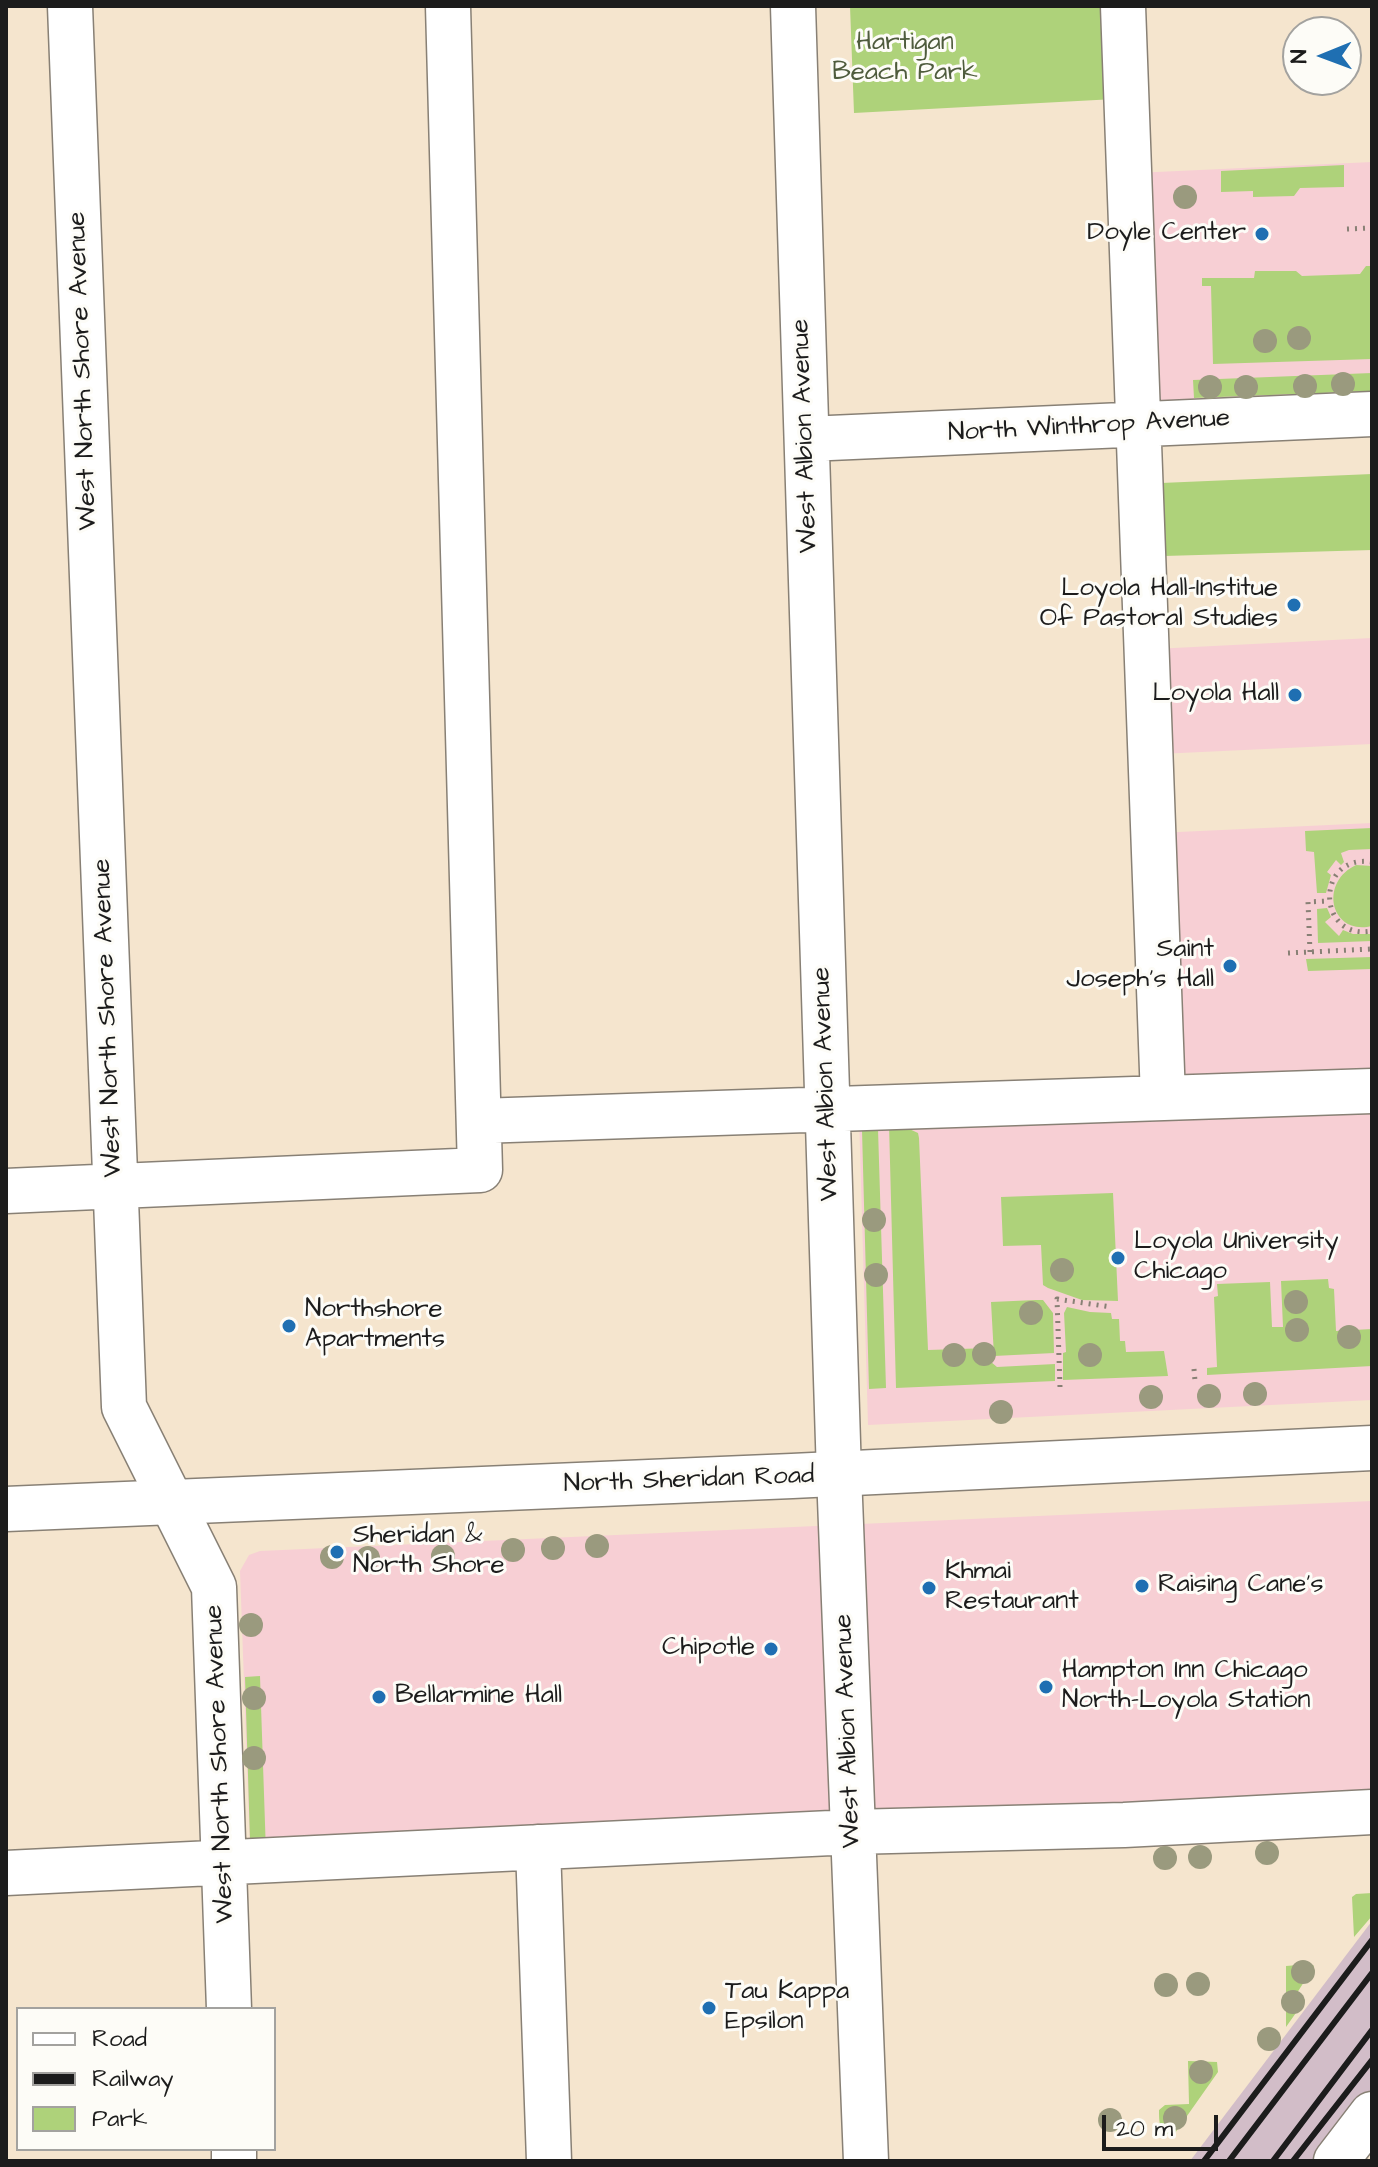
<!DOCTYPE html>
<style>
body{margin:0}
#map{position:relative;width:1378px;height:2167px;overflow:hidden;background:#f5e5ce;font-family:"Architects Daughter",sans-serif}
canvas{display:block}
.frame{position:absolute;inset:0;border:8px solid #1c1c1c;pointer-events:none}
.legend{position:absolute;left:16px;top:2007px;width:260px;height:144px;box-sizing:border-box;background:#fdfcf7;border:2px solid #a3a29f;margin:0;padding:10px 14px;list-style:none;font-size:24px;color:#1c1c1c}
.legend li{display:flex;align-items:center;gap:16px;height:40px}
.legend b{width:40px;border:2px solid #a3a29f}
.north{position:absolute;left:1282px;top:16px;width:80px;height:80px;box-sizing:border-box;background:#fdfcf7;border:2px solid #a3a29f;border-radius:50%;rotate:269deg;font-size:22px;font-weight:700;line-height:32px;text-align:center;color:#1c1c1c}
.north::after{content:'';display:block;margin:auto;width:28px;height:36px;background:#1f6fb2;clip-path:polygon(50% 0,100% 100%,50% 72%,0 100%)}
.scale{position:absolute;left:1102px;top:2115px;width:116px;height:36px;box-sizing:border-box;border:4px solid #1c1c1c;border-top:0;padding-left:10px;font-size:24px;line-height:28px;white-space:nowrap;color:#1c1c1c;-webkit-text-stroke:6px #fdfcf7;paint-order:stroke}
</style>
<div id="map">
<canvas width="1378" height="2167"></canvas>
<div class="frame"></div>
<ul class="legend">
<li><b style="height:10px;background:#fff"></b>Road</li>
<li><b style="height:10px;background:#1c1c1c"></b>Railway</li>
<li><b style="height:22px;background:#aed27a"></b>Park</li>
</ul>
<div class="north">N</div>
<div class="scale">20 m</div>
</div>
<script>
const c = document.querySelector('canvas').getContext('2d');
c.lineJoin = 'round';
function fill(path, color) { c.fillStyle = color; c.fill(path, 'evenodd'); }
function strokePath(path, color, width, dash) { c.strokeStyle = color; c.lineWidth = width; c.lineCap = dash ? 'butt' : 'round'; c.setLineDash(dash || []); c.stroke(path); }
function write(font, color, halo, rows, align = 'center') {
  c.font = font + ' "Architects Daughter",sans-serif'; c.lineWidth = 6; c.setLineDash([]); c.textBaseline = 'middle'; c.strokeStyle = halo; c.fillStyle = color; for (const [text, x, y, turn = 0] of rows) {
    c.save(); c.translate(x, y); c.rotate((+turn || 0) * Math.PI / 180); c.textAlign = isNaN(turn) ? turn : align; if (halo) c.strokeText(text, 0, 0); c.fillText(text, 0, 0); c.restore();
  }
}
fill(new Path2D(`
 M1372,162V404L1144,412L1135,173Z
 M1372,638V744L1159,754L1154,649Z
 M1372,823V1400L868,1425L859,1115L1168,1103L1157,833Z
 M1372,1501V1812L250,1849L240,1571L249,1555L260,1551Z`), '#f7cfd4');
fill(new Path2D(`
 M1372,1921V2088L1316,2161H1190Z`), '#d2bdc8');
fill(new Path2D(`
 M850,6H1112L1115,99L854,113Z
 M1344,165V187L1300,188L1294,196L1253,197V191L1221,192V171Z
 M1366,266H1372V359L1213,364L1211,286H1202V278H1254L1255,271H1296L1302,276L1360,274Z
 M1372,373V391L1194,398L1193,380Z
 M1372,474V550L1164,556L1161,483Z
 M1372,828V849L1349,850L1341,853L1344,862L1341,865L1336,860L1327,872L1331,875L1326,893H1317L1314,852L1306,851L1305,831Z
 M1356,865L1372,866V926C1331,936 1318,883 1356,865Z
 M1327,908L1331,917L1325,922L1339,936L1343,930L1353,934H1372V941L1318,943L1317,909Z
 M1372,957V969L1308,971L1306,959Z
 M892,1121L918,1133L919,1138L928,1350L990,1348L991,1362L997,1367L1055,1364V1381L896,1388L889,1124Z
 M878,1129L886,1388L869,1389L862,1130Z
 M1113,1193L1118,1301L1082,1300L1048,1288L1043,1285L1041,1245L1003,1246L1001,1197Z
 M1328,1279L1329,1288L1334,1289L1336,1331L1372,1329V1366L1207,1375V1368L1217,1367L1214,1297L1218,1296L1217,1284L1270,1282L1272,1327H1283L1281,1281Z
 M1036,1300H1043L1053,1313L1054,1353L994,1356L991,1302Z
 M1067,1307L1090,1312L1111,1313L1112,1319H1119L1120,1341H1125L1126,1352L1164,1351L1168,1376L1063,1380V1353L1066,1352L1064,1313Z
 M260,1676L266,1853L250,1841L245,1677Z
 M1372,1893V1916L1354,1937L1352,1897L1356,1894Z
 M1311,1964L1314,1966L1297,1993L1305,2000L1286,2027V1966Z
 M1188,2061L1217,2062L1218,2072L1175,2133C1159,2139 1159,2121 1159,2110L1165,2105L1189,2104Z`), '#aed27a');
const minor = new Path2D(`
 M70,6L124,1407L214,1587L229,2009
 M793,6L839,1474L866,2161
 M1123,6L1163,1098
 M807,439L1372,414
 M479,1121L1372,1091
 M6,1191L480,1170L448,6
 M538,1847L549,2161
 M6,1873L852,1832L1124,1825L1372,1812
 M234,2149V2161
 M1336,2161L1372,2114`);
const major = new Path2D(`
 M6,1509L792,1476L1372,1448`);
strokePath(minor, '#888075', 47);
strokePath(major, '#888075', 47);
strokePath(new Path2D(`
 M1347,229L1372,228
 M1372,862C1315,853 1316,941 1372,931
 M1310,952L1308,902L1329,901
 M1288,953L1372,949
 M1194,1369L1195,1381
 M1060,1387L1057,1299L1111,1307`), '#888075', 5, [2, 6]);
strokePath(minor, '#fff', 44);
strokePath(major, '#fff', 44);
strokePath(new Path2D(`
 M1204,2161L1372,1940
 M1229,2161L1372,1973
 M1273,2161L1372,2030
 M1293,2161L1372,2060`), '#1c1c1c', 6);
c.fillStyle = '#9a9a7e';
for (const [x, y] of [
 [1185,197],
 [1299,338],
 [1265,341],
 [1343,384],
 [1305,386],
 [1210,387],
 [1246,387],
 [874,1220],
 [1062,1270],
 [876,1275],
 [1296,1302],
 [1031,1313],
 [1297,1330],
 [1349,1337],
 [984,1354],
 [954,1355],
 [1090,1355],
 [1255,1394],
 [1209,1396],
 [1151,1397],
 [1001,1412],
 [597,1546],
 [553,1548],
 [513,1550],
 [443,1556],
 [332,1557],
 [368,1558],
 [251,1625],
 [254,1698],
 [254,1758],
 [1267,1853],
 [1200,1857],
 [1165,1858],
 [1303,1972],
 [1198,1984],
 [1166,1985],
 [1293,2002],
 [1269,2039],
 [1201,2072],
 [1175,2118],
 [1110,2120]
]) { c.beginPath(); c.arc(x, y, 12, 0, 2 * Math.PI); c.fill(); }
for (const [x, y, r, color] of [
 [1262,234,8,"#1f6fb2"],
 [1294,605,8,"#1f6fb2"],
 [1295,695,8,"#1f6fb2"],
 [1230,966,8,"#1f6fb2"],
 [1118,1258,8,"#1f6fb2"],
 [289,1326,8,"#1f6fb2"],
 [337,1552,8,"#1f6fb2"],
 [1142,1586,8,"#1f6fb2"],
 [929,1588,8,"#1f6fb2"],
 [771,1649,8,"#1f6fb2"],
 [1046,1687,8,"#1f6fb2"],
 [379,1697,8,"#1f6fb2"],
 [709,2008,8,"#1f6fb2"]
]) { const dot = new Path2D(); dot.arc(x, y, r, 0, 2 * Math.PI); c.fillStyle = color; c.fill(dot); strokePath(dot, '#fdfcf7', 3); }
write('26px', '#4f5c3d', '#fdfcf7', [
 ["Hartigan",905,44],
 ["Beach Park",905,74]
]);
write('26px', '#1c1c1c', '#fdfcf7', [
 ["Doyle Center",1246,234,"right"],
 ["Loyola Hall-Institue",1278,590,"right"],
 ["Of Pastoral Studies",1278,620,"right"],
 ["Loyola Hall",1279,695,"right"],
 ["Saint",1214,951,"right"],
 ["Joseph's Hall",1214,981,"right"],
 ["Loyola University",1134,1243],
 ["Chicago",1134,1273],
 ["Northshore",305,1311],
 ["Apartments",305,1341],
 ["Sheridan &",353,1537],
 ["North Shore",353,1567],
 ["Khmai",945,1573],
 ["Restaurant",945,1603],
 ["Raising Cane's",1158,1586],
 ["Chipotle",755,1649,"right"],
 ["Hampton Inn Chicago",1062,1672],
 ["North-Loyola Station",1062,1702],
 ["Bellarmine Hall",395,1697],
 ["Tau Kappa",725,1993],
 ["Epsilon",725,2023]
], 'left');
write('26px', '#1c1c1c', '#fdfcf7', [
 ["West North Shore Avenue",84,371,-92],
 ["North Winthrop Avenue",1089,427,-3],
 ["West Albion Avenue",806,436,-92],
 ["West North Shore Avenue",109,1018,-92],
 ["West Albion Avenue",827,1084,-92],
 ["North Sheridan Road",689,1481,-2],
 ["West Albion Avenue",849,1731,-92],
 ["West North Shore Avenue",221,1764,-92]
]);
</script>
